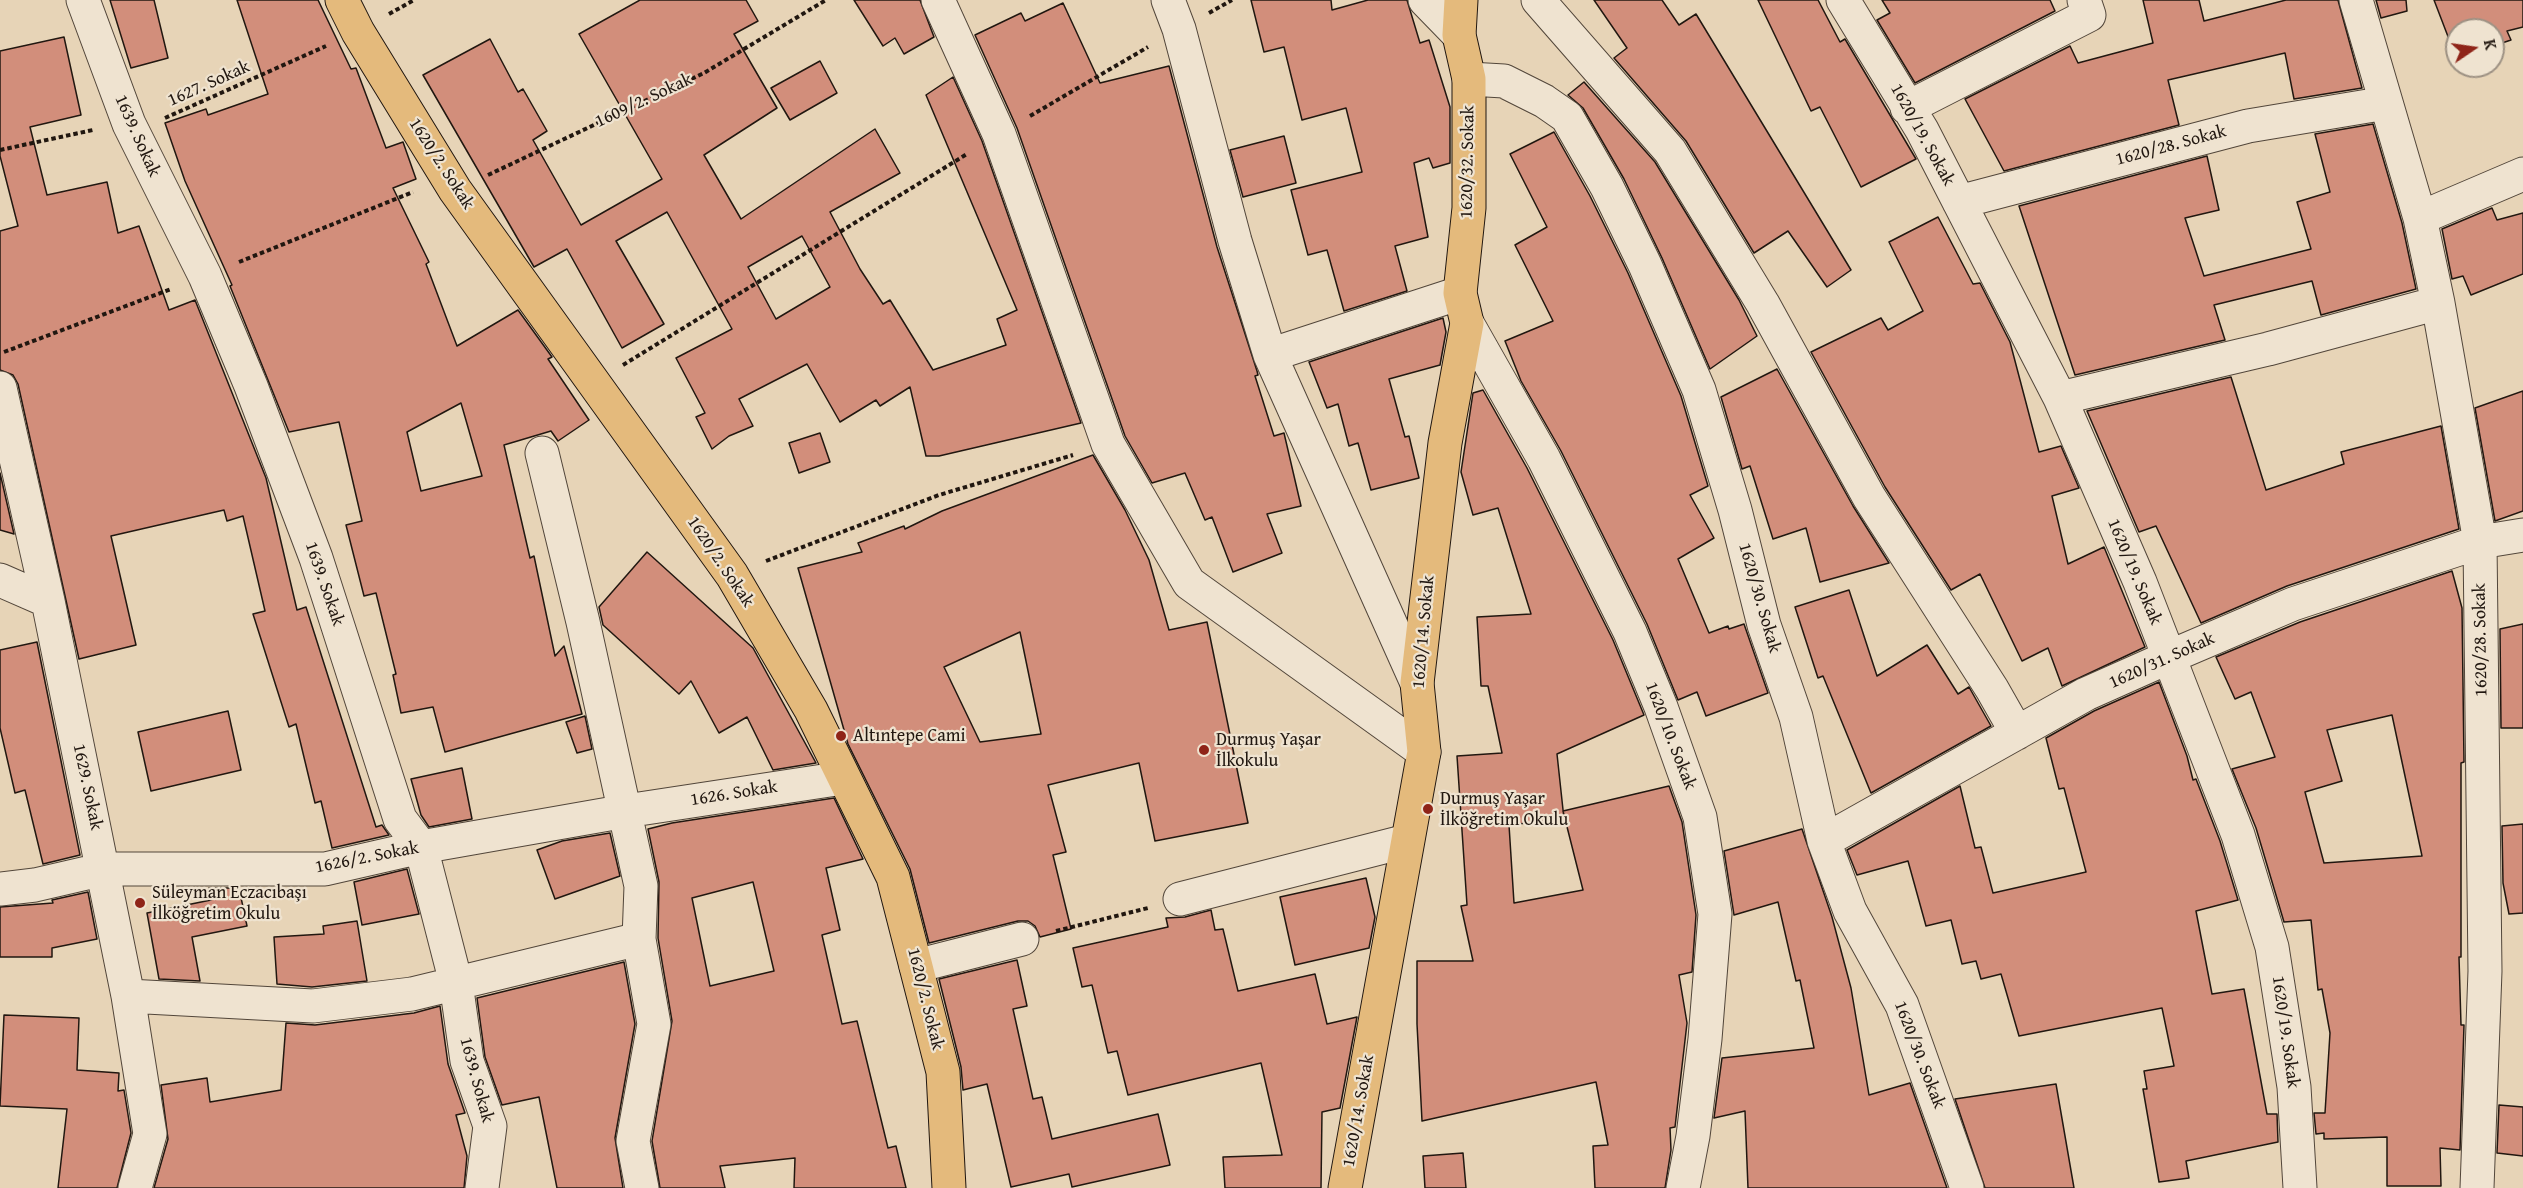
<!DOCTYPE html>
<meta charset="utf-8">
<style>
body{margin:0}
#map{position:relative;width:2523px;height:1188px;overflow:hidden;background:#e7d4b7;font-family:"Gentium Book Plus",serif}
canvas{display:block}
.north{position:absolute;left:2445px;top:18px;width:60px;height:60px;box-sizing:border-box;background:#efe3d0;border:2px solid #9d9183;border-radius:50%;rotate:77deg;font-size:16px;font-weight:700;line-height:24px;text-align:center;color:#211710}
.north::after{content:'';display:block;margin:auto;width:21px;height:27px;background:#8f2418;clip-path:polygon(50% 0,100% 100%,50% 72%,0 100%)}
</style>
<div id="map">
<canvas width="2523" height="1188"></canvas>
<div class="north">K</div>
</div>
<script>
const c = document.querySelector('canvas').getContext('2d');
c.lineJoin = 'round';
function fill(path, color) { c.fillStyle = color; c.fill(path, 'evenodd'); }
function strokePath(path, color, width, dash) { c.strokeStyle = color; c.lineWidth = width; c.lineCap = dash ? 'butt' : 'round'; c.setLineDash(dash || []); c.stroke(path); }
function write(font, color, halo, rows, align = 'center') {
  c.font = font + ' "Gentium Book Plus",serif'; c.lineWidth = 4.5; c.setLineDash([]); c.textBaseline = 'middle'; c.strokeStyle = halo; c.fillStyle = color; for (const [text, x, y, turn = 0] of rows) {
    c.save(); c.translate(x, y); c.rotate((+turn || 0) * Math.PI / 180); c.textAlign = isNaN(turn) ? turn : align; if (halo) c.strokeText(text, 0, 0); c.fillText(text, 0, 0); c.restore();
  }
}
const building = new Path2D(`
 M110,0H154L168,58L131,68Z
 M237,0H318L351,69L356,68L386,148L403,142L416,179L393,188L429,262L426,264L457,346L518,310L552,357L548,359L589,420L558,441L551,431L504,445L530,558L534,556L555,656L564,646L582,714L445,752L433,707L401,713L393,675L396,674L376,593L364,596L346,525L362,521L339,422L289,432L230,286L232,285L185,181L165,123L206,109L208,115L268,94ZM461,403L482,476L421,491L407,432Z
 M640,0H746L758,21L734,34L777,108L704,155L741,219L875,129L900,173L830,212L860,269L883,304L890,300L933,370L1006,345L997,319L1017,310L926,95L953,77L982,141L1081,423L939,456H926L910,387L880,406L876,400L840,422L807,364L739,399L753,426L729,436L712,449L696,417L705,413L676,358L732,329L667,212L616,241L664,324L622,348L567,249L534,267L423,75L490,39L518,92L523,89L547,131L533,140L581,225L662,179L579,34ZM802,236L830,287L776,319L748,267Z
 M854,0H920L934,37L904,54L895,38L883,46Z
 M1251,0H1331L1332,10L1368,0H1407L1420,43L1429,40L1450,107V163L1433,168L1429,158L1414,163L1428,237L1395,246L1407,291L1344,311L1327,250L1308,255L1291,190L1362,172L1346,108L1302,120L1284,47L1264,52Z
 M1594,0H1662L1679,25L1696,14L1851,270L1827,287L1788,231L1754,253L1686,141L1614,58L1627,48Z
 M1758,0H1818L1840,42L1845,39L1916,159L1861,187L1820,107L1811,111Z
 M1882,0H2050L2055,11L1915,83L1877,20L1890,13Z
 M2143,0H2199L2204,21L2286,0H2338L2362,88L2294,99L2285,53L2168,80L2179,125L2004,171L1965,99L2070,46L2078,63L2153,43Z
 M2376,0H2406L2407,11L2381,18Z
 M2434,0H2523V27L2507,31L2511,40L2493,46V30H2457V60Z
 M1063,3L1100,83L1169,66L1217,247L1257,371L1258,375L1255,376L1274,436L1284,433L1301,506L1267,514L1282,553L1233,572L1212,517L1205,520L1185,473L1152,483L1125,436L1017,128L975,35L1021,13L1025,21Z
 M64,37L81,115L30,127L47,195L107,182L118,233L139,226L169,310L195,300L266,478L297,610L306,607L376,827L382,825L389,835L332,848L321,801L315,803L296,724L289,727L253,614L265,611L243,516L227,521L224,510L111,536L136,645L79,659L18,384L13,375L0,370V231L18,226L0,156V51Z
 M820,61L837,93L790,120L771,88Z
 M1584,82L1655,162L1739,300L1757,336L1710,369L1662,258L1624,179L1583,108L1568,95Z
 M2373,124L2402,223L2416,289L2321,315L2312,281L2214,305L2225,340L2075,375L2019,206L2207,156L2219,210L2185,218L2204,276L2311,249L2297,202L2330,192L2315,134Z
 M1554,132L1590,196L1628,273L1681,396L1708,486L1690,495L1714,538L1678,559L1709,633L1728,626L1729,629L1744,624L1768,693L1706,716L1697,692L1678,700L1647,624L1561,451L1521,381L1505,341L1553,321L1515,245L1547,227L1510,154Z
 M1284,136L1296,183L1243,197L1230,150Z
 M2492,208L2497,220L2523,213V274L2471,295L2463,276L2452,279L2442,229Z
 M1938,217L1973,284L1980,283L2010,342L2039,452L2061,446L2079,488L2052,496L2068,564L2104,547L2145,647L2062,686L2048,648L2022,661L1980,574L1951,590L1885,487L1811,352L1881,318L1888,330L1923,311L1889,242Z
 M1443,318L1446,332L1440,365L1389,379L1405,437L1409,436L1419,478L1371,490L1358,443L1349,446L1338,404L1327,408L1309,362Z
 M1777,369L1853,506L1889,563L1820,582L1806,528L1773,539L1750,466L1742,469L1721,397Z
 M2231,377L2266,490L2344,464L2341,452L2441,426L2459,529L2287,586L2201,623L2156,526L2139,532L2087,411Z
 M1483,390L1527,468L1613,640L1644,715L1557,754L1564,819L1509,825L1514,903L1583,890L1563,811L1669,786L1682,822L1696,915L1692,972L1679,975L1687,1023L1675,1127L1670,1128L1671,1150L1665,1188H1595L1593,1146L1608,1145L1596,1082L1422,1121L1417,1024V961H1473L1461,906L1467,905L1457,756L1502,753L1488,686H1481L1477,617L1531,614L1498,508L1473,515L1461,472L1473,393Z
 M2523,391V511L2495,521L2475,408Z
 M820,433L830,462L799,473L789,443Z
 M1093,455L1125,510L1149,560L1169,630L1207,622L1248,823L1155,841L1139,763L1048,785L1066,852L1053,855L1071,929L1040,937L1035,926L1028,921H1018L929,943L910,869L848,744L798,568L862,552L858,543L904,526L905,529L942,511ZM1020,632L1041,734L980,742L944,667Z
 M0,473L14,534L0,530Z
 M647,552L753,648L816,763L773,770L747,717L719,733L691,681L679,694L603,625L599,607Z
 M2452,571L2462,608L2464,762L2461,763V957H2459L2461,1025H2464L2460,1150L2440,1148L2441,1186H2387V1137L2324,1139V1133L2316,1134L2314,1113H2325L2330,1033L2322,989L2318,990L2311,920L2284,922L2256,828L2232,769L2275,757L2251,692L2235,699L2216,657L2300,622ZM2392,715L2422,856L2324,863L2305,792L2342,781L2327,730Z
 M1849,590L1877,676L1927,645L1958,694L1969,687L1991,726L1871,793L1823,676L1818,678L1795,607Z
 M2523,624V728H2501L2500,629Z
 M37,642L80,855L43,864L25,790L15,793L0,728V650Z
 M2159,682L2187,756L2193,780L2196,779L2220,841L2238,900L2196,911L2212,994L2244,989L2267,1114H2277L2278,1142L2186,1161L2189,1178L2159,1182L2143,1089H2147L2144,1071L2174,1066L2162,1008L2019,1036L2001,974L1981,979L1976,961L1962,964L1951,920L1926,926L1908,861L1857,875L1847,850L1960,786L1975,848L1981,847L1993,893L2086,872L2064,788L2059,789L2046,738L2094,711Z
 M228,711L241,770L151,791L138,732Z
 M585,716L592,749L577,753L566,722Z
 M462,768L472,819L429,827L421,815L411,779Z
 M834,798L863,859L826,868L840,930L822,935L842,1024L857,1021L888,1148L896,1146L906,1188H794L795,1158L720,1166L725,1188H660L652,1141L672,1021L658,938L659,882L648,829L672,823ZM753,882L774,971L710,986L692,898Z
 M2523,824V913L2509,914L2503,883L2502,826Z
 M1802,829L1832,917L1851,988L1869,1095L1910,1083L1947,1188H1748L1745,1111L1714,1118L1722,1058L1814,1048L1800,980L1796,981L1778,902L1734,915L1724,851Z
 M610,833L620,876L555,899L537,850L562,841Z
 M407,869L419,914L362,925L354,882Z
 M1366,878L1375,917L1369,948L1295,965L1280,897Z
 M209,888H239L247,926L192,937L200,981L159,979L147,913L211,900Z
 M88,892L97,939L52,948V957H0V907L53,903L52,900Z
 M1211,910L1215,930L1223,929L1238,991L1315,974L1327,1024L1357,1017L1340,1108L1322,1112L1321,1188H1225L1223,1157L1282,1155L1261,1063L1128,1095L1117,1051L1108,1053L1092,985L1082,987L1073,948L1168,927L1166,918L1185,917Z
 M357,921L367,981L312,987L277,984L274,937L324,934L323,926Z
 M1017,960L1027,1006L1013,1009L1033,1099L1042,1097L1052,1139L1158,1114L1170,1165L1072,1187L1069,1174L1011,1187L987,1084L963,1090L961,1067L939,979Z
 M624,962L635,1024L615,1138L623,1188H557L539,1097L502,1105L485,1057L477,998Z
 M440,1006L448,1064L465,1113L456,1115L467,1156L464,1188H154L168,1139L161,1085L207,1078L210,1102L281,1090L286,1023L315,1025L414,1013Z
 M4,1015L79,1018L77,1070L119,1073L118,1091L124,1090L131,1133L117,1188H58L67,1109L0,1106Z
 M2056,1084L2074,1188H1985L1955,1099Z
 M2499,1105L2523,1107V1156L2497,1153Z
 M1463,1153L1466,1188H1425L1423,1156Z`);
fill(building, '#d28e7b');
strokePath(building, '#211710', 1.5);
const minor = new Path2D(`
 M83,0L129,124L205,276L251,386L316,558L400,819L421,847L456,983L467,1061L490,1126L482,1188
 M938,0L999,134L1108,444L1189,583L1424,752
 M1168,0L1179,29L1235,241L1270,355L1417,683
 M1425,0L1459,35
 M1538,0L1670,151L1763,304L1869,497L1992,689L2017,733
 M1843,0L1922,130L2060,398L2140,582L2238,835L2272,947L2294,1087L2300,1188
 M2356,0L2420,218L2438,303L2480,542L2485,971L2477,1188
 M1469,79L1504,81L1544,101L1567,117L1607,187L1645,265L1699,390L1735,510L1764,625L1796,717L1824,841L1850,911L1902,1005L1967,1188
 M1907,108L2089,15L2084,0
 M1959,202L2248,126L2386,103
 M2420,218L2523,174
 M1467,323L1544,459L1630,632L1661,707L1700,817L1715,914L1705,1039L1693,1136L1683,1188
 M1270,355L1460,293
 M0,388L48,601L128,996L150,1134L135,1188
 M2060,398L2268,349L2438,303
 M542,453L583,622L641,886L639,939L654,1024L633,1141L642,1188
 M0,580L48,601
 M1824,841L2086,694L2169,657L2293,604L2480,542L2523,535
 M0,889L35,885L104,869H325L421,847L626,811L843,778
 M1180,899L1407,841
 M916,966L1022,939
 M128,996L313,1006L412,994L639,939`);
const major = new Path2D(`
 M342,0L358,32L455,190L732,575L811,710L893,877L943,1072L949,1188
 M1345,1188L1424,752L1417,683L1445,443L1467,323L1460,293L1469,208V79L1459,35L1461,0`);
strokePath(minor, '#52463a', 35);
strokePath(major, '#211710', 35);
strokePath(new Path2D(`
 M1209,13L1232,0
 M389,14L414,0
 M1030,116L1148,47
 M165,118L326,46
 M0,150L93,130
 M488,175L704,73L826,0
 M239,262L413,192
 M4,352L171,289
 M623,365L967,154
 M766,561L939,495L1073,455
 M1056,931L1148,908`), '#211710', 4, [4.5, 3]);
strokePath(minor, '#efe3d0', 33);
strokePath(major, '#e4ba7c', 33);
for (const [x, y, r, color] of [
 [841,736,6,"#8f2418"],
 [1204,750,6,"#8f2418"],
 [1428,809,6,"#8f2418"],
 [140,903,6,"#8f2418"]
]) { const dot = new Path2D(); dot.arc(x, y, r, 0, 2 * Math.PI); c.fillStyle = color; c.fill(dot); strokePath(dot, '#efe3d0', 2); }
write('18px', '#211710', '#efe3d0', [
 ["1627. Sokak",209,84,-24],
 ["1609/2. Sokak",644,101,-25],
 ["1620/19. Sokak",1922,135,61],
 ["1639. Sokak",137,136,66],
 ["1620/28. Sokak",2171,146,-15],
 ["1620/32. Sokak",1468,162,-89],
 ["1620/2. Sokak",441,164,57],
 ["1620/2. Sokak",720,562,56],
 ["1620/19. Sokak",2134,572,67],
 ["1639. Sokak",324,584,71],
 ["1620/30. Sokak",1759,598,74],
 ["1620/14. Sokak",1424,632,-85],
 ["1620/28. Sokak",2481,640,-91],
 ["1620/31. Sokak",2162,661,-24],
 ["1620/10. Sokak",1670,736,69],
 ["1629. Sokak",87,787,78],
 ["1626. Sokak",734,794,-9],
 ["1626/2. Sokak",367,858,-11],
 ["1620/2. Sokak",925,999,76],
 ["1620/19. Sokak",2285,1032,82],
 ["1620/30. Sokak",1919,1055,69],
 ["1639. Sokak",476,1080,75],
 ["1620/14. Sokak",1359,1111,-80]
]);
write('18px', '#211710', '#efe3d0', [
 ["Altıntepe Cami",853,736],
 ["Durmuş Yaşar",1216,740],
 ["İlkokulu",1216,761],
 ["Durmuş Yaşar",1440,799],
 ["İlköğretim Okulu",1440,820],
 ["Süleyman Eczacıbaşı",152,893],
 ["İlköğretim Okulu",152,914]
], 'left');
</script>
